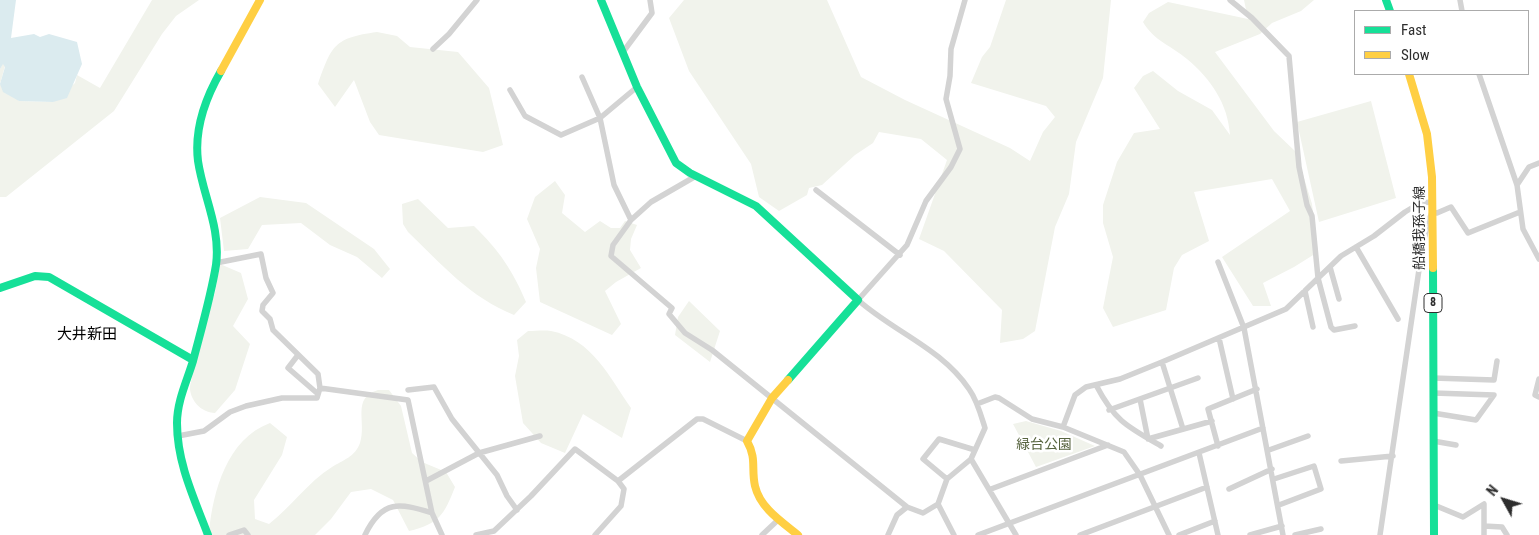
<!DOCTYPE html>
<meta charset="utf-8">
<style>
body{margin:0}
#map{position:relative;width:1539px;height:535px;overflow:hidden;background:#fff;font-family:"Roboto Condensed",sans-serif}
canvas{display:block}
.legend{position:absolute;left:1354px;top:10px;width:175px;height:65px;box-sizing:border-box;background:#fff;border:1px solid #ababab;margin:0;padding:6px 9px;list-style:none;font-size:15px;color:#2e2e2e}
.legend li{display:flex;align-items:center;gap:10px;height:25px}
.legend b{width:25px;border:1px solid #ababab}
.north{position:absolute;left:1479px;top:475px;width:50px;height:50px;-webkit-text-stroke:4px #fff;paint-order:stroke;rotate:309deg;font-size:14px;font-weight:700;line-height:20px;text-align:center;color:#2e2e2e}
.north::after{content:'';display:block;margin:auto;width:18px;height:22px;background:#2e2e2e;clip-path:polygon(50% 0,100% 100%,50% 72%,0 100%)}
</style>
<div id="map">
<canvas width="1539" height="535"></canvas>
<ul class="legend">
<li><b style="height:6px;background:#16e098"></b>Fast</li>
<li><b style="height:6px;background:#ffcf43"></b>Slow</li>
</ul>
<div class="north">N</div>
</div>
<script>
const c = document.querySelector('canvas').getContext('2d');
c.lineJoin = 'round';
function fill(path, color) { c.fillStyle = color; c.fill(path, 'evenodd'); }
function strokePath(path, color, width, dash) { c.strokeStyle = color; c.lineWidth = width; c.lineCap = dash ? 'butt' : 'round'; c.setLineDash(dash || []); c.stroke(path); }
function write(font, color, halo, rows, align = 'center') {
  c.font = font + ' "Roboto Condensed","Noto Sans JP",sans-serif'; c.lineWidth = 5; c.setLineDash([]); c.textBaseline = 'middle'; c.strokeStyle = halo; c.fillStyle = color; for (const [text, x, y, turn = 0] of rows) {
    c.save(); c.translate(x, y); c.rotate((+turn || 0) * Math.PI / 180); c.textAlign = isNaN(turn) ? turn : align; if (halo) c.strokeText(text, 0, 0); c.fillText(text, 0, 0); c.restore();
  }
}
fill(new Path2D(`
 M152,0H199L176,16L162,34L114,111L6,197H0V69L3,63L5,66L0,84L19,101L53,102L75,83L77,75L100,88Z
 M684,0H827L861,77L905,100L1010,148L1030,161L1043,132L1055,117L1046,106L971,83L982,57L990,47L1006,0H1111L1103,78L1076,142L1069,194L1055,227L1035,331L1023,339L1000,343L1002,310L944,251L919,239L947,160L921,139L879,132L873,143L855,155L822,185L809,188L807,195L779,211L759,197L751,164L689,71L669,18Z
 M1244,0H1314L1301,11L1272,23L1260,34L1215,52L1274,131L1296,152L1312,204L1318,252L1294,267L1263,283L1271,306H1253L1222,257L1290,211L1272,179L1194,192L1209,241L1182,255L1174,268L1166,310L1113,327L1103,308L1113,257L1103,223V205L1117,162L1134,133L1160,129L1134,88L1143,76L1153,71L1178,91L1212,110L1230,135C1228,104 1211,79 1187,59C1172,46 1154,41 1143,22L1149,13L1168,2L1248,19Z
 M377,32L397,36L410,47L458,52L489,88L503,145L483,152L379,135L370,122L354,80L335,107L318,84C332,45 334,38 377,32Z
 M1371,101L1396,198L1319,222L1297,122Z
 M555,181L565,195L562,213L585,232L600,221L611,228H620L625,221L637,225L631,239L630,250L641,268L616,282L605,291L621,324L612,335L540,302L536,268L540,249L527,219L535,197Z
 M260,197L306,203L374,249L390,269L382,278L357,257L330,245L301,223L262,225L248,249L224,251L220,218Z
 M418,199L448,228L474,226C499,250 513,271 526,302L514,315C471,298 441,264 408,232L403,224L402,204Z
 M220,264L241,273L248,299L233,326L250,344L235,390L215,413C201,413 189,399 190,386L207,314L215,293Z
 M689,301L720,331L710,362L675,335L678,317Z
 M528,331C535,331 544,330 551,331C592,339 610,378 631,408L622,438L583,414L565,453L541,443L523,423L515,376L519,356L517,340Z
 M378,390H389L401,406L412,453L422,462L446,472L455,487C444,515 439,524 409,531L393,500L371,489L351,492L331,519L315,535H211L209,532C213,491 227,439 270,423L287,437L282,455L254,500L255,519L269,524C291,507 308,482 332,467C343,460 355,457 360,443C367,422 351,398 378,390Z
 M1026,421L1061,431L1095,446L1036,467L1013,424Z`), '#f1f3ec');
fill(new Path2D(`
 M0,0H16L11,38L34,34L40,37L49,34L77,42L82,64L67,98L53,102L19,101L3,92L0,84L5,67L3,64L0,69Z`), '#dbebef');
strokePath(new Path2D(`
 M1230,0L1252,18L1289,56L1299,167L1307,205L1312,216L1318,278L1331,327L1334,330L1355,326
 M1460,0L1462,11
 M433,49L449,34L477,0
 M623,52L652,13L650,0
 M1479,74L1517,185L1523,229L1539,259
 M637,87L600,118L614,185L631,220L613,245L611,256L672,308L669,314L685,333L712,350L907,507
 M510,90L525,116L561,135L600,118L582,77
 M1517,185L1529,167L1539,163
 M816,190L900,255
 M631,220L651,202L696,176
 M1356,247L1398,319
 M1218,262L1244,328L1283,535
 M1330,267L1339,299
 M1305,291L1313,327
 M1219,338L1233,399
 M298,355L288,368L318,394
 M1162,362L1183,429
 M1433,378L1494,380L1497,361
 M1539,379L1535,395L1539,397
 M1096,385C1115,421 1126,426 1161,446
 M320,388L408,400L432,513L442,535
 M408,390L434,387L452,419L497,475L507,496L517,510
 M1433,393L1494,395L1476,420L1433,413
 M1140,399L1148,439L1212,421
 M977,404L995,397L999,398L1032,419L1063,427L1124,452L1140,475L1169,535
 M1109,410L1198,378
 M1063,427L1075,395L1086,387L1120,379L1162,362L1286,309L1341,256L1374,236L1405,212L1420,203L1432,202
 M178,436L204,431L230,412L246,406L282,398H317L320,388L318,374L273,330L270,319L262,311L263,305L273,293L266,278L261,254L216,263
 M1433,441L1456,445
 M1218,446L1208,409L1257,389
 M1269,450L1308,436
 M1199,453L1218,535
 M971,459L1016,535
 M1341,461L1393,456
 M947,479L923,459L939,439L975,450
 M1274,479L1314,466L1321,489L1279,505
 M426,481L479,453L540,436
 M991,489L1108,445
 M1229,489L1272,469
 M1434,505L1463,517L1484,504V535
 M1484,526L1502,527L1507,535
 M229,535L244,530L248,535
 M365,535C382,499 400,503 432,513
 M476,535L494,531L531,496L575,449L618,481L697,419H703L747,441
 M595,535L621,506L624,489L618,481
 M762,535L779,519
 M888,535L897,515L907,507L923,513L938,504
 M954,535L938,504L947,479L971,459L985,428C981,415 977,400 969,389C941,348 894,332 858,300L907,245L926,201L951,167L960,149L946,99L950,76L951,49L965,0
 M978,535L1263,428
 M1080,535L1207,487
 M1179,535L1215,521
 M1250,535L1282,526
 M1295,535L1321,529
 M1380,535L1421,256L1427,226L1432,212L1437,213L1451,207L1468,233L1520,212`), '#d3d3d3', 5.5);
strokePath(new Path2D(`
 M601,0L637,87L676,163L690,173L756,206L858,300L788,380
 M1386,0L1390,11
 M1433,268L1434,535
 M0,288L35,276L49,277L193,360
 M208,535C194,498 177,463 177,423C177,401 187,381 193,361C201,330 211,296 216,265C221,228 203,196 198,161C194,129 206,97 221,71`), '#16e098', 8);
strokePath(new Path2D(`
 M221,71L260,0
 M1409,74L1427,134L1432,177L1433,268
 M788,380L772,398L747,441C757,459 751,468 755,486C760,508 782,522 798,535`), '#ffcf43', 8);
for (const [x, y, w] of [
 [1433,303,18]
]) { const box = new Path2D(); box.roundRect(x - w / 2, y - 9.5, w, 19, 4); c.fillStyle = '#fff'; c.fill(box); strokePath(box, '#2e2e2e', 1); }
write('bold 12px', '#2e2e2e', null, [
 ["8",1433,303]
]);
write('14px', '#2e2e2e', '#fff', [
 ["船橋我孫子線",1420,228,-90]
]);
write('14px', '#586540', '#fff', [
 ["緑台公園",1044,445]
]);
write('15px', '#000', '#fff', [
 ["大井新田",87,335]
]);
</script>
